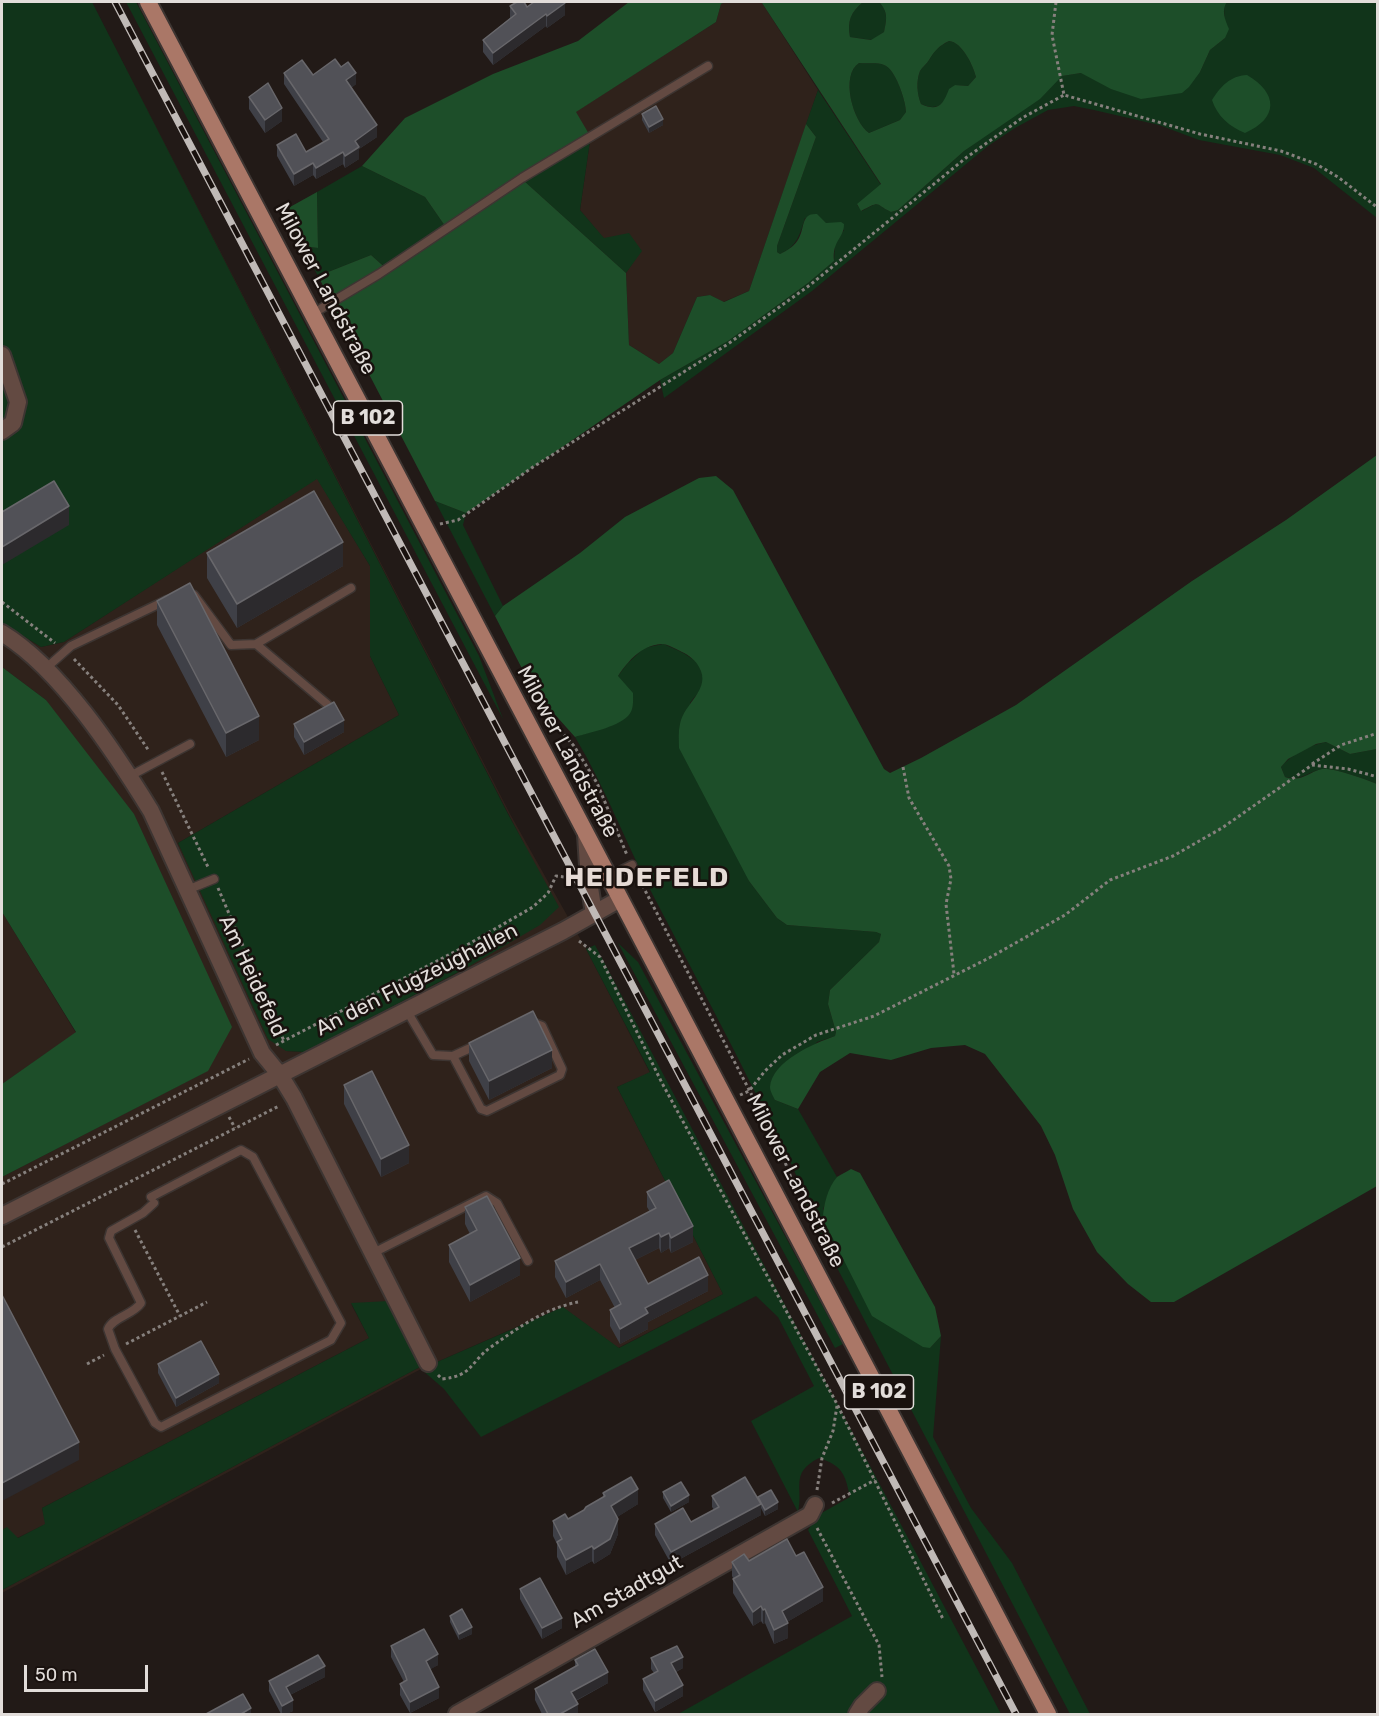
<!DOCTYPE html>
<meta charset="utf-8">
<style>
body{margin:0}
#map{position:relative;width:1379px;height:1716px;overflow:hidden;background:#221a17;font-family:Rubik,sans-serif}
canvas{display:block}
.frame{position:absolute;inset:0;border:3px solid #e2ddda;pointer-events:none}
.scale{position:absolute;left:24px;top:1665px;width:124px;height:27px;box-sizing:border-box;border:3px solid #e2ddda;border-top:0;padding-left:8px;font-size:18px;line-height:21px;white-space:nowrap;color:#e2ddda;-webkit-text-stroke:4px #19110e;paint-order:stroke}
</style>
<div id="map">
<canvas width="1379" height="1716"></canvas>
<div class="frame"></div>
<div class="scale">50 m</div>
</div>
<script>
const c = document.querySelector('canvas').getContext('2d');
c.lineJoin = 'round';
function fill(path, color) { c.fillStyle = color; c.fill(path, 'evenodd'); }
function strokePath(path, color, width, dash) { c.strokeStyle = color; c.lineWidth = width; c.lineCap = dash ? 'butt' : 'round'; c.setLineDash(dash || []); c.stroke(path); }
function write(font, color, halo, rows, align = 'center') {
  c.font = font + ' Rubik,sans-serif'; c.lineWidth = 5; c.setLineDash([]); c.textBaseline = 'middle'; c.strokeStyle = halo; c.fillStyle = color; for (const [text, x, y, turn = 0] of rows) {
    c.save(); c.translate(x, y); c.rotate((+turn || 0) * Math.PI / 180); c.textAlign = isNaN(turn) ? turn : align; if (halo) c.strokeText(text, 0, 0); c.fillText(text, 0, 0); c.restore();
  }
}
fill(new Path2D(`
 M92,2L510,814L586,949L650,1073L617,1087L723,1294L618,1348L562,1307L421,1369L2,1593V1590L420,1367L351,1304L369,1338L42,1508L46,1524L17,1538L7,1528L2,1530V1177L207,1071L46,700L2,667V623L41,647L64,642L317,478L370,566V656L399,715L178,843L286,1051L305,1052L468,967L524,844Z
 M725,2L762,3L818,90L749,291L723,302L710,295L697,297L673,353L659,364L629,345L626,273L641,250L604,239L580,210L590,141L575,112L716,22L721,4Z
 M2,912L76,1033L2,1084Z`), '#2f221b');
fill(new Path2D(`
 M2,2H92L508,814L559,907L540,925L468,967L305,1052L286,1051L268,1039L178,843L399,715L370,656V566L317,479L64,642L41,647L2,623Z
 M126,2H136L479,656L503,719Z
 M863,2H879C888,12 887,18 884,32L872,40L850,37C847,21 851,12 863,2Z
 M1227,2H1377V218L1314,168L1280,155L1199,140L1159,125L1094,110L1074,106L1048,110L1015,128L988,146L812,291L664,398L660,380L728,341L808,283L834,261L835,244L844,230L805,218C800,234 797,247 780,254L777,252V246L816,137L806,124L818,90L881,185L857,205L862,211C882,200 874,204 891,212L898,210L964,151L1062,76L1081,73L1200,72L1210,50L1225,38L1224,6Z
 M949,41C962,42 973,65 976,77L968,86L955,85C945,100 941,113 921,104C917,94 916,81 920,71C922,67 927,64 929,60C935,50 938,47 949,41Z
 M859,63C867,64 877,62 884,65C895,68 906,101 906,112L900,120L869,133C853,122 840,75 859,63Z
 M590,141L580,210L604,238L629,233L642,251L626,273L523,180Z
 M362,166L425,197L445,226L386,268L371,255L318,276L302,246L318,248L317,192Z
 M435,501L466,513L463,525L503,606L495,616Z
 M663,644C680,651 712,663 702,687C699,693 693,698 690,703L749,881L777,918L787,925L876,932L881,934L879,942L830,990L828,1004L836,1032L835,1036L817,1042L775,1100L798,1109L837,1177L823,1209L930,1348L941,1336L933,1437L971,1508L1012,1563L1090,1714H1070L808,1212C801,1176 777,1137 761,1104C727,1035 691,968 656,901C627,847 607,790 575,737L611,725L618,676L627,664L644,648Z
 M1326,742L1350,754L1377,749V784C1368,780 1331,767 1322,769C1305,773 1303,781 1285,777L1281,767C1292,754 1310,745 1326,742Z
 M618,943L638,962L843,1344L835,1348Z
 M595,945L1001,1714H678L852,1616L808,1530L818,1515L850,1497C845,1474 843,1466 819,1458C789,1473 804,1488 798,1512L751,1421L814,1386L778,1317L756,1296L481,1437L444,1389L421,1369L563,1307L619,1348L723,1294L617,1087L650,1072L586,949Z
 M389,1301L420,1367L2,1590V1530L7,1527L18,1538L45,1524L42,1508L369,1338L351,1303Z`), '#11341a');
fill(new Path2D(`
 M629,2H725L721,4L716,22L576,112L589,134L445,226L425,197L362,166L405,118L493,74L578,41Z
 M759,2H863C851,12 847,21 850,37L871,40L884,32C887,18 888,12 879,2H1227C1221,10 1225,20 1229,29L1225,38L1210,50L1200,72L1189,87L1182,93L1141,99L1111,89L1081,73L1062,76L1040,99L964,151L898,210L891,212C874,204 882,200 861,211L857,204L881,184L762,3ZM949,41C962,42 973,65 976,77L968,86L955,85L949,89C943,105 938,112 921,104C917,94 916,81 920,71C922,67 927,64 929,60C935,50 939,46 949,41ZM859,63C867,64 877,62 884,65C895,68 906,101 906,112L900,120L869,133C853,122 840,75 859,63Z
 M1247,75C1278,93 1279,118 1245,133C1230,127 1217,116 1212,100C1221,86 1230,76 1247,75Z
 M806,124L816,137L777,246V252L780,254C788,250 795,246 799,238C805,227 801,213 817,214L826,223L841,222L844,224C844,239 832,240 834,261L808,283L728,341L660,380L466,513L435,501L318,276L371,255L389,271L523,180L626,273L629,345L659,364L673,353L697,297L710,295L724,302L749,291Z
 M317,192L318,248L302,246L288,218L290,207Z
 M1377,455V749L1350,754L1326,742L1316,744L1288,759L1281,767L1285,777C1303,782 1306,773 1322,769C1331,767 1368,780 1377,784V1186L1174,1302H1151L1128,1284L1097,1252L1073,1209L1055,1155L1041,1126L985,1054L965,1045L931,1048L891,1060L850,1053L820,1072L798,1109L775,1100C773,1096 770,1091 770,1087C772,1061 815,1043 835,1036L836,1032L828,1004L830,990L879,942L881,934L876,932L787,925L777,918L749,881L679,748C679,740 678,732 680,724C684,703 712,689 699,667C696,661 689,655 682,652C676,649 668,644 661,644C641,646 629,660 618,676L633,693C633,701 634,710 628,716C615,728 591,732 575,737L533,690L495,616L503,606L580,553L625,517L699,478L716,476L733,490L884,769L890,773L921,758L1016,705L1192,581L1286,520Z
 M2,667L46,700L134,814L232,1027L208,1071L2,1177V1084L76,1032L2,912Z
 M851,1169L860,1173L935,1307L941,1336L930,1348L923,1347L872,1316L823,1219C823,1206 828,1187 837,1177C841,1174 847,1172 851,1169Z`), '#1d4e29');
const service = new Path2D(`
 M312,314L379,274L522,178L708,66
 M194,595L231,645L256,644L351,588
 M256,644L327,704
 M45,669L71,646L167,600
 M130,776L190,744
 M608,877L632,865
 M187,890L214,879
 M407,1011L433,1055L453,1056L479,1044
 M453,1056L481,1109L487,1111L560,1075L562,1069L542,1026L529,1021
 M151,1197L241,1150L253,1157L341,1323L331,1340L161,1427L155,1423L115,1349L108,1329C113,1317 133,1315 141,1303L109,1238L111,1231L143,1213L154,1203
 M373,1253L486,1196L497,1203L528,1261`);
const minor = new Path2D(`
 M2,355L18,402L13,423L2,431
 M2,633C60,668 116,754 151,811L262,1053L280,1075L294,1098L428,1363
 M586,835L589,881L594,914
 M2,1216L563,931L620,899
 M457,1714L810,1515L815,1505
 M857,1714L862,1706L877,1691`);
const primary = new Path2D(`
 M148,2C449,572 749,1143 1048,1714`);
strokePath(service, '#3d3532', 11);
strokePath(minor, '#3d3532', 20);
strokePath(primary, '#3d3532', 20);
strokePath(new Path2D(`
 M1056,2L1052,35L1064,95L1200,134L1281,151L1316,164L1338,177L1378,208
 M440,524L458,520L533,467L728,344L810,285L967,157L1022,118L1064,95
 M2,602L55,643
 M74,659L118,705L149,751
 M540,708L574,746L597,783L627,855
 M1312,764L1341,745L1378,733
 M903,767L909,798L949,866L951,879L946,904L954,974
 M162,772L209,869
 M637,875L780,1149L801,1204
 M218,888L284,1041
 M579,941L600,957L662,1083L837,1404L943,1619
 M363,1000L367,1013
 M276,1045L460,949L533,907L548,893L556,876L572,878
 M740,1095L749,1091L765,1071L782,1055L816,1035L874,1016L989,958L1065,915L1110,880L1173,856L1222,828L1312,765L1348,769L1378,777
 M229,1117L235,1128
 M2,1184L249,1059
 M135,1230L180,1316
 M2,1247L279,1106
 M126,1344L207,1302
 M87,1364L104,1355
 M438,1375L442,1379C473,1376 470,1362 491,1347C519,1327 544,1309 578,1302
 M817,1490L822,1458L833,1431L837,1406
 M832,1503L875,1480
 M817,1528L879,1645L882,1677`), '#86807d', 3, [3, 3]);
strokePath(service, '#634a42', 8);
strokePath(minor, '#634a42', 16);
strokePath(primary, '#aa7767', 16);
const rail = new Path2D(`
 M115,2L1016,1714`);
strokePath(rail, '#c0bab7', 7);
strokePath(rail, '#19110e', 4.5, [14]);
fill(new Path2D(`
 M510,6L527,7L565,15L547,28L546,26L493,65L483,52V40L510,18Z
 M341,67L356,84L351,88L377,137L359,149V159L345,168L343,164L316,179L313,175L294,186L277,156V145L306,152L323,142L284,84V73L313,75Z
 M249,97L282,121L265,133L249,109Z
 M642,114L663,125L649,133L642,120Z
 M207,553L343,566L237,628L207,578Z
 M157,601L259,740L226,757L157,625Z
 M294,724L344,732L304,755L294,737Z
 M469,1043L552,1068L489,1100L469,1061Z
 M344,1085L409,1163L381,1177L344,1104Z
 M647,1192L693,1242L671,1253L669,1248L661,1253L659,1248L635,1260L648,1284L708,1291L648,1322V1329L620,1344L610,1326V1310L615,1308L600,1280L566,1298L555,1277V1261L650,1212L647,1207Z
 M465,1207L520,1275L470,1302L449,1262V1245L470,1234L465,1224Z
 M158,1364L219,1383L176,1407L158,1373Z
 M663,1492L689,1502L671,1512L663,1498Z
 M603,1493L638,1504L617,1517L618,1534L610,1554L594,1564L592,1561L566,1575L557,1557V1544L553,1536V1521L568,1519L584,1510L603,1498Z
 M712,1496L758,1499V1497L778,1509L765,1516L761,1508V1515L671,1564L655,1535V1524L691,1522L714,1510L712,1507Z
 M749,1561L823,1601L787,1622L788,1638L774,1644L765,1623L763,1624L761,1621L753,1626L733,1593V1578L732,1576V1562Z
 M520,1589L562,1628L542,1639L520,1599Z
 M450,1616L472,1634L459,1640L450,1622Z
 M391,1646L438,1665L430,1669L439,1698L410,1713L400,1695V1684L404,1682L391,1657Z
 M651,1658L683,1668L676,1672L683,1696L655,1712L643,1690V1679L654,1673L651,1669Z
 M575,1660L608,1683L576,1701L578,1714H542L535,1700V1689L575,1667Z
 M325,1677L290,1695L293,1711L286,1714H281L269,1691V1681Z`), '#3f4047');
fill(new Path2D(`
 M565,3V15L547,28V16Z
 M546,14V26L493,65V53Z
 M356,73V84L346,92V80Z
 M282,108V121L265,133V120Z
 M663,119V125L649,133V127Z
 M377,125V137L359,149V159L345,168V156L355,141Z
 M343,152V164L316,179V168Z
 M313,163V175L294,186V174Z
 M69,506V525L2,565V547Z
 M343,542V566L237,628V604Z
 M259,716V740L226,757V733Z
 M344,720V732L304,755V742Z
 M552,1050V1068L489,1100V1081Z
 M409,1145V1163L381,1177V1159Z
 M693,1226V1242L671,1253V1238Z
 M659,1233V1248L629,1263V1248Z
 M669,1233V1248L661,1253V1237Z
 M520,1258V1275L470,1302V1285Z
 M600,1264V1280L566,1298V1282Z
 M708,1275V1291L648,1322V1329L620,1344V1329L645,1308Z
 M219,1374V1383L176,1407V1398Z
 M79,1442V1460L2,1501V1483Z
 M638,1489V1504L611,1521V1506Z
 M689,1495V1502L671,1512V1506Z
 M778,1502V1509L765,1516V1510Z
 M761,1504V1515L671,1564V1552Z
 M618,1519V1534L610,1554L594,1564V1549Z
 M592,1546V1561L566,1575V1560Z
 M823,1587V1601L782,1625V1611Z
 M761,1606V1621L753,1626V1612Z
 M765,1609V1623L763,1624V1610Z
 M562,1618V1628L542,1639V1628Z
 M788,1623V1638L774,1644V1630Z
 M472,1627V1634L459,1640V1634Z
 M438,1654V1665L426,1672V1661Z
 M683,1657V1668L671,1674V1663Z
 M325,1666V1677L286,1697V1687Z
 M608,1672V1683L571,1703V1692Z
 M683,1685V1696L655,1712V1701Z
 M439,1687V1698L410,1713V1702Z
 M293,1700V1711L286,1714H282V1706Z
 M578,1704V1714H560Z
 M251,1708V1714H241Z`), '#2c2a2d');
const building = new Path2D(`
 M517,2H524L527,7L534,2H564L565,3L547,16L546,14L493,53L483,40L516,14L510,6Z
 M335,59L341,67L348,62L356,73L346,80L377,125L355,141L359,147L345,156L343,152L316,168L313,163L294,174L277,145L296,134L306,152L329,139L284,73L302,60L313,75Z
 M268,83L282,108L265,120L249,97Z
 M656,106L663,119L649,127L642,114Z
 M54,481L69,506L2,547V512Z
 M314,491L343,542L237,604L207,553Z
 M190,583L259,716L226,733L157,601Z
 M334,702L344,720L304,742L294,724Z
 M533,1011L552,1050L489,1081L469,1043Z
 M372,1071L409,1145L381,1159L344,1085Z
 M669,1180L693,1226L671,1238L669,1233L661,1237L659,1233L629,1248L648,1284L699,1257L708,1275L645,1308L648,1313L620,1329L610,1310L621,1304L600,1264L566,1282L555,1261L656,1208L647,1192Z
 M487,1196L520,1258L470,1285L449,1245L477,1230L465,1207Z
 M2,1295L79,1442L2,1483Z
 M201,1341L219,1374L176,1398L158,1364Z
 M631,1477L638,1489L611,1506L618,1519L610,1539L594,1549L592,1546L566,1560L557,1542L562,1539L553,1521L565,1514L568,1519L584,1510L586,1507L605,1496L603,1493Z
 M745,1477L761,1504L671,1552L655,1524L683,1508L691,1522L719,1507L712,1496Z
 M681,1482L689,1495L671,1506L663,1492Z
 M771,1490L778,1502L765,1510L758,1497Z
 M787,1539L796,1556L804,1552L823,1587L782,1611L788,1623L774,1630L765,1609L763,1610L761,1606L753,1612L733,1579L740,1575L732,1562L744,1554L749,1561Z
 M540,1578L562,1618L542,1628L520,1589Z
 M462,1609L472,1627L459,1634L450,1616Z
 M424,1629L438,1654L426,1661L439,1687L410,1702L400,1684L407,1680L405,1674L391,1646Z
 M677,1646L683,1657L671,1663L683,1685L655,1701L643,1679L658,1671L651,1658Z
 M595,1649L608,1672L571,1692L578,1704L560,1714H548L535,1689L578,1665L575,1660Z
 M318,1655L325,1666L286,1687L293,1700L282,1706L269,1681Z
 M243,1694L251,1708L241,1714H206Z`);
fill(building, '#515157');
strokePath(building, '#68676b', 1.5);
for (const [x, y, w] of [
 [368,418,69],
 [879,1392,69]
]) { const box = new Path2D(); box.roundRect(x - w / 2, y - 17, w, 34, 4.5); c.fillStyle = '#19110e'; c.fill(box); strokePath(box, '#e2ddda', 1.5); }
write('bold 20px', '#e2ddda', null, [
 ["B 102",368,418],
 ["B 102",879,1392]
]);
write('21px', '#e2ddda', '#19110e', [
 ["Milower Landstraße",325,289,62],
 ["Milower Landstraße",567,752,62],
 ["Am Heidefeld",252,976,65],
 ["An den Flugzeughallen",417,980,-27],
 ["Milower Landstraße",795,1181,63],
 ["Am Stadtgut",627,1592,-30]
]);
c.letterSpacing = '1.5px';
write('bold 27px', '#e6dbd6', '#19110e', [
 ["HEIDEFELD",647,878]
]);
c.letterSpacing = '0px';
</script>
